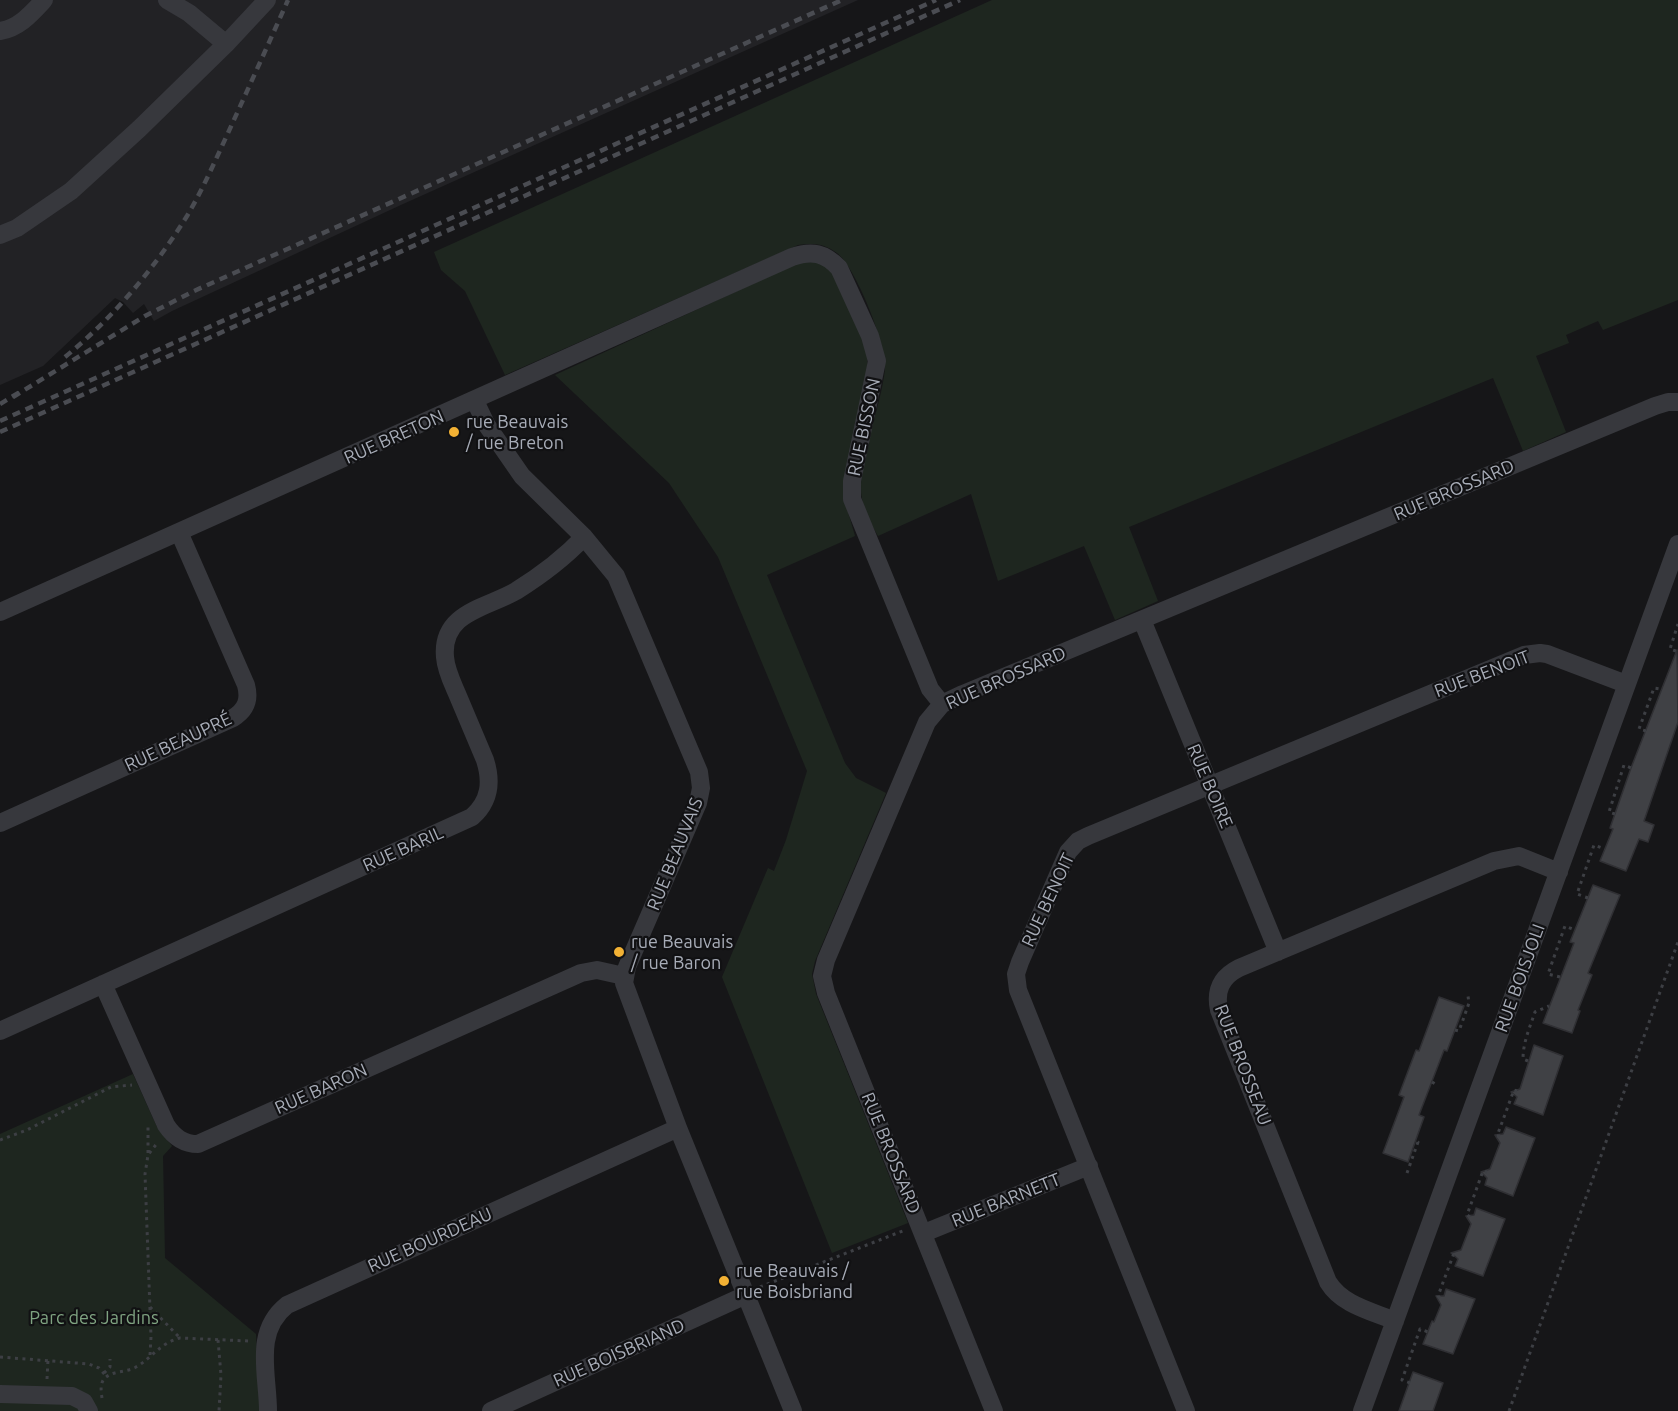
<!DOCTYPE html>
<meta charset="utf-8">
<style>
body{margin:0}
canvas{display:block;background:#161618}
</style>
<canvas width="1678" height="1411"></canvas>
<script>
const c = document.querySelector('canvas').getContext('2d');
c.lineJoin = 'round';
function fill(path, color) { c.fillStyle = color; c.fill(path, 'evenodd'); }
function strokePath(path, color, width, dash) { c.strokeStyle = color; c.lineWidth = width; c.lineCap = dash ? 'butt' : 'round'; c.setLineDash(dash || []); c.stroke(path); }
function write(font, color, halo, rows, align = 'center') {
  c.font = font + ' Ubuntu,sans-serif'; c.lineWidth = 4.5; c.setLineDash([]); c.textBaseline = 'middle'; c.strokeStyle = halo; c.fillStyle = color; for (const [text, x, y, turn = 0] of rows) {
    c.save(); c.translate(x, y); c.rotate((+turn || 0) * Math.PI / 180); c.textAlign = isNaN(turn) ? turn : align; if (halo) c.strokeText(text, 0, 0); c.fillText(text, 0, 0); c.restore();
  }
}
fill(new Path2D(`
 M0,0H858L403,204L172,311L154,321L144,304L133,313L123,302L115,298L43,366L0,385Z`), '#222225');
fill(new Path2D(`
 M992,0H1678V300L1603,330L1598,321L1566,335L1569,343L1536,356L1566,432L1523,451L1493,378L1129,527L1158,601L1115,620L1084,546L998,581L971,494L878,536C869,520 860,504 861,485C862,446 881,408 885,369C887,345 855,266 837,253C824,243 813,243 798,245L505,375L465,291L441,270L434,252Z
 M813,261L825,265L832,273L860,333L868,354L867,370L846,505L855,536L767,575L845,763L856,778L886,793L815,961L812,974L816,994L908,1223L832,1253L722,977L768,868L774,871L786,840L807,771L718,557L669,483L555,375L800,262Z
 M133,1074L157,1127L172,1146L163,1156L165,1258L256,1334L260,1411H0V1134Z`), '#1e261f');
const building = new Path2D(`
 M1677,650L1678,722L1644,821L1654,825L1648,842L1639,839L1626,871L1600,861L1613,829L1610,828L1631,768Z
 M1593,885L1620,895L1588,973L1592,975L1578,1010L1580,1011L1572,1033L1543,1023L1574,943L1570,942Z
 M1439,997L1464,1006L1447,1051L1444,1050L1419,1115L1424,1117L1408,1162L1383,1153L1404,1097L1399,1095L1416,1050L1419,1051Z
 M1534,1045L1563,1056L1543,1115L1514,1104L1517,1097L1511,1092L1520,1089Z
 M1506,1127L1535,1138L1513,1196L1485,1185L1487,1178L1481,1172L1490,1169L1500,1143L1495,1135L1503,1134Z
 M1476,1208L1505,1219L1483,1276L1455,1266L1458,1259L1451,1253L1461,1250L1471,1224L1466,1216L1474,1215Z
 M1446,1289L1475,1299L1453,1354L1423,1344L1432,1321L1434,1322L1441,1305L1436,1296H1444Z
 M1413,1372L1443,1383L1433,1411H1399Z`);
fill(building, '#404145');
strokePath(building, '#303034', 1.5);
strokePath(new Path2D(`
 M1676,651L1670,649L1678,624
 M1646,731L1639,729L1654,688L1661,689
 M1615,814L1609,812L1624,765L1631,768
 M1588,898L1577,894L1594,845L1605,849
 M1560,977L1548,974L1565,926L1575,930
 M1455,1030L1459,1031L1469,1003L1468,996
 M1528,1061L1523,1059C1523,1042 1530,1027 1535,1012L1549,1006
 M1432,1082L1437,1085
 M1500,1136H1497L1514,1090L1517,1091
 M0,1140L27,1130L111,1087L132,1085
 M148,1153V1127
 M1407,1173L1418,1142L1416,1141
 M1470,1217L1467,1215L1483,1171L1487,1172
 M760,1287L905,1230
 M1440,1298L1438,1296L1454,1253L1457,1252
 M150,1307L180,1338
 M218,1340L221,1375L219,1411
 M150,1355L151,1337L145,1174L148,1155L158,1142
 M0,1357L89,1364L99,1368L107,1377
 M104,1373L110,1367V1359
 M47,1379L48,1360
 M1410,1383L1402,1380L1420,1329L1428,1332
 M102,1398C101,1391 100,1384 104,1379C112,1370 126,1373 136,1367C152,1358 160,1343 180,1338L249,1341
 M1509,1411L1678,942`), '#3d3f44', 3, [3, 4.5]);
strokePath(new Path2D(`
 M167,0L189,13L226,44
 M0,31C19,28 31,14 44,0
 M0,235L17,228L71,191L139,129L226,44L267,0
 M475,401L486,424L522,476L584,537L616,576L699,772L701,788L698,803L627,967L624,983L678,1128L793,1411
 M0,612L792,257C812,250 825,253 839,268L870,336L877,361L852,481V499L930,689L942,704
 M1142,620L1278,952
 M0,823L233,718C246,710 250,700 246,685L179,532
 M103,984L166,1125C174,1137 183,1144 198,1144L581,973L597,970L624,976
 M0,1031L472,817C490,801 492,782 485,760C476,739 467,717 458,696C453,684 446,671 445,657C441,612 487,608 516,591C540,576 565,557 584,537
 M924,1233L1089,1166
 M1395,1321C1371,1311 1342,1305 1328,1282L1219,1010C1215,991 1221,977 1239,968L1494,861L1519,856L1559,872
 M0,1394L72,1396L84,1402L89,1411
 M268,1411C268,1374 253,1332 287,1305L678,1128
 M491,1411L746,1295
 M994,1411L826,993L822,976L826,960L927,722L942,704L963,694L1655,406L1668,402H1678
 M1186,1411L1018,990L1016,974L1020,962L1068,852L1078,841L1088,836L1524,655L1540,653L1547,654L1626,684
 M1362,1411L1678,544`), '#37383d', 18);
strokePath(new Path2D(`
 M65,357C114,317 154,269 187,216C203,189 215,161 228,133C248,89 268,45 288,0
 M13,397L145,316L194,291L842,0
 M0,404L20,392
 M0,421L936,0
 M0,432L960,0`), '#4a4c52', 4.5, [8, 6]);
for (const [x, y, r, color] of [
 [454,432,6,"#f2b134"],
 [619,952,6,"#f2b134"],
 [724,1281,6,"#f2b134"]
]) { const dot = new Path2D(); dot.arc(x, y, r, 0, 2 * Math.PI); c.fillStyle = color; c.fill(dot); strokePath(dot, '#111113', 2); }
write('18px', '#a8adb8', '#111113', [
 ["rue Beauvais",466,422],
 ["/ rue Breton",466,443],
 ["rue Beauvais",631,942],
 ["/ rue Baron",631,963],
 ["rue Beauvais /",736,1271],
 ["rue Boisbriand",736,1292]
], 'left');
write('18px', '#a8adb8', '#111113', [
 ["RUE BISSON",864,427,-78],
 ["RUE BRETON",394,437,-24],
 ["RUE BROSSARD",1454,490,-23],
 ["RUE BENOIT",1482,674,-21],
 ["RUE BROSSARD",1006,678,-24],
 ["RUE BEAUPRÉ",178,742,-25],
 ["RUE BOIRE",1210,786,67],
 ["RUE BARIL",403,849,-24],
 ["RUE BEAUVAIS",675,854,-68],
 ["RUE BENOIT",1048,900,-65],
 ["RUE BOISJOLI",1520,978,-70],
 ["RUE BROSSEAU",1243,1065,69],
 ["RUE BARON",321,1089,-24],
 ["RUE BROSSARD",891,1153,68],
 ["RUE BARNETT",1006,1200,-22],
 ["RUE BOURDEAU",430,1240,-24],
 ["RUE BOISBRIAND",619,1353,-24]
]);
write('18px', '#7fa381', '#111113', [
 ["Parc des Jardins",94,1318]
]);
</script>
